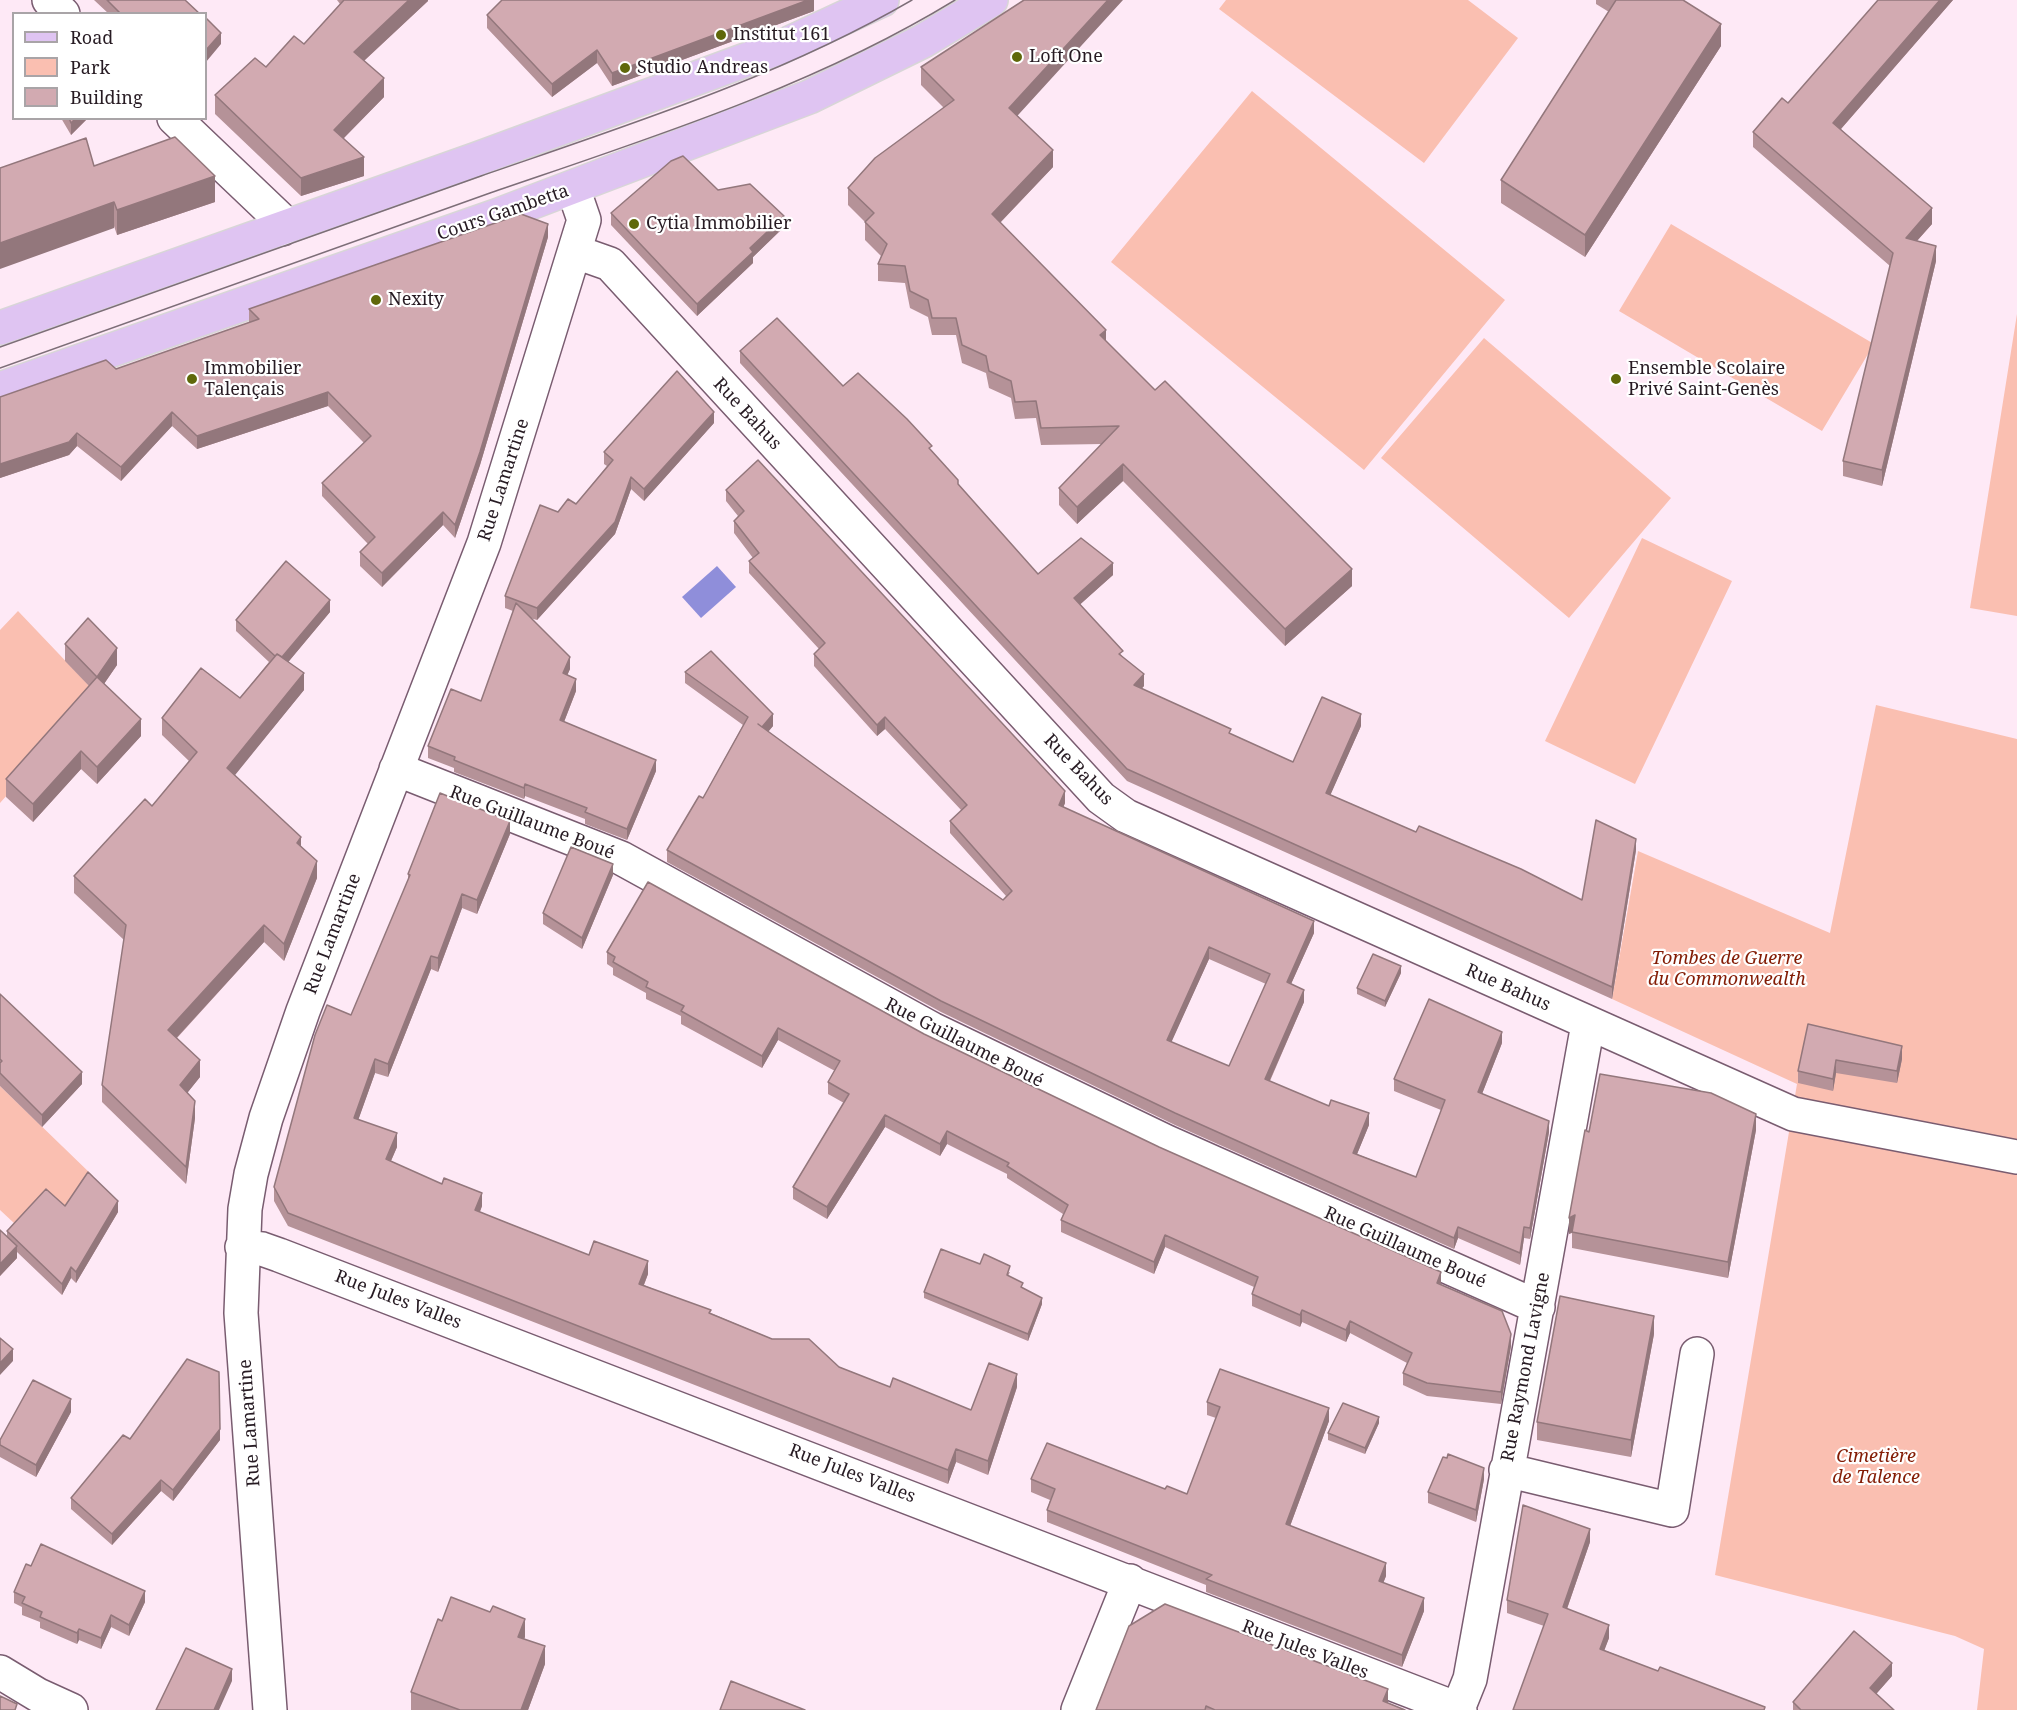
<!DOCTYPE html>
<meta charset="utf-8">
<style>
body{margin:0}
#map{position:relative;width:2017px;height:1710px;overflow:hidden;background:#fee9f6;font-family:"Noto Serif",serif}
canvas{display:block}
.legend{position:absolute;left:12px;top:12px;width:195px;height:108px;box-sizing:border-box;background:#fff;border:2px solid #a9a4a7;margin:0;padding:8px 10px;list-style:none;font-size:18px;color:#271b23}
.legend li{display:flex;align-items:center;gap:12px;height:30px}
.legend b{width:30px;border:2px solid #a9a4a7}
</style>
<div id="map">
<canvas width="2017" height="1710"></canvas>
<ul class="legend">
<li><b style="height:8px;background:#dfc4f2"></b>Road</li>
<li><b style="height:16px;background:#fabfb1"></b>Park</li>
<li><b style="height:16px;background:#d2aab1"></b>Building</li>
</ul>
</div>
<script>
const c = document.querySelector('canvas').getContext('2d');
c.lineJoin = 'round';
function fill(path, color) { c.fillStyle = color; c.fill(path, 'evenodd'); }
function strokePath(path, color, width, dash) { c.strokeStyle = color; c.lineWidth = width; c.lineCap = dash ? 'butt' : 'round'; c.setLineDash(dash || []); c.stroke(path); }
function write(font, color, halo, rows, align = 'center') {
  c.font = font + ' "Noto Serif",serif'; c.lineWidth = 4.5; c.setLineDash([]); c.textBaseline = 'middle'; c.strokeStyle = halo; c.fillStyle = color; for (const [text, x, y, turn = 0] of rows) {
    c.save(); c.translate(x, y); c.rotate((+turn || 0) * Math.PI / 180); c.textAlign = isNaN(turn) ? turn : align; if (halo) c.strokeText(text, 0, 0); c.fillText(text, 0, 0); c.restore();
  }
}
fill(new Path2D(`
 M1226,0H1468L1518,38L1424,163L1219,9Z
 M1252,91L1505,300L1364,470L1111,262Z
 M1671,224L1874,344L1822,431L1619,311Z
 M2017,314V616L1970,608Z
 M1484,338L1671,498L1569,618L1381,458Z
 M1642,538L1732,581L1635,784L1545,741Z
 M18,611L97,694L0,803V630Z
 M1876,705L2017,739V1710H1977L1984,1649L1955,1636L1715,1575L1797,1084L1612,999L1638,851L1830,933Z
 M0,1086L93,1176L43,1250L0,1210Z`), '#fabfb1');
fill(new Path2D(`
 M717,566L736,587L701,618L682,597Z`), '#8f8eda');
const minor = new Path2D(`
 M49,0L63,14
 M174,118L279,218L282,229
 M576,252L610,264L1101,798L1126,816L1793,1114L2017,1157
 M396,769L621,858L932,1029L1167,1142L1538,1307
 M242,1247L262,1249L279,1255L1460,1710
 M1506,1470L1672,1510L1697,1354
 M0,1672L38,1695L71,1710
 M1458,1709L1470,1679L1588,1024
 M270,1710L241,1313L245,1209L251,1174L266,1118L303,1011L484,543L584,220L573,188
 M1078,1710L1130,1581`);
const major = new Path2D(`
 M0,328L477,159L781,47L882,0
 M0,389L496,216L809,97L923,41L991,0`);
strokePath(minor, '#795c70', 36);
strokePath(major, '#d8d6d7', 36);
strokePath(minor, '#fff', 33);
strokePath(major, '#dfc4f2', 33);
strokePath(new Path2D(`
 M0,347C160,290 320,232 481,176C625,126 780,77 912,0
 M0,368C163,309 326,250 490,193C647,139 813,87 955,0`), '#7d6e78', 1.5);
fill(new Path2D(`
 M94,0H185L200,14H109Z
 M337,0H428V1L364,61L384,97L344,138L364,176L301,196L215,114V95L266,67L304,44L340,4Z
 M814,0V11L612,86L597,63L552,97L487,28V15Z
 M1596,0H1683L1721,46L1585,257L1501,203V180L1609,12L1596,4Z
 M1878,0H1953L1841,129L1932,224L1917,241L1936,261L1882,486L1843,476V461L1890,266L1753,147V132L1788,103Z
 M921,67L1018,116L1053,167L1000,223L1106,341L1352,586L1285,646L1123,481L1077,524L1059,505V488L1102,444L1041,445L1036,418L1015,419L1011,398L989,388L986,373L962,363L956,335H932L928,317L910,308L905,283L878,281V264L881,256L865,240V222L848,205V188L944,108L921,85Z
 M61,118H88L71,135Z
 M94,166L215,202L117,235Z
 M718,190L784,227L753,257V263L697,316L611,225V213Z
 M548,237L480,465L455,538L443,525L382,587L360,566V552L368,544L322,496V483L364,443L328,406L197,449L172,426L121,481L77,446L69,455L0,478V397L116,369L249,323V309Z
 M740,351L932,451L958,484L1038,574L1113,575L1080,604L1123,657L1144,686L1141,689L1231,734L1293,762L1361,726L1330,795L1416,832L1582,900L1636,850L1612,999L1127,781L740,363Z
 M714,423L644,501L631,489L615,534L537,620L530,618L570,669L567,675L576,691L564,722L656,771L627,840L585,824V819L525,796L524,799L454,772V768L428,758V746L481,701L513,611L505,608V596L558,512L576,504L607,466L604,464V452Z
 M726,490L1065,803L1063,808L1314,933L1291,984L1304,1002L1270,1081L1369,1125L1357,1154L1416,1177L1441,1110L1394,1091V1079L1502,1043L1482,1094L1549,1132L1530,1239L1524,1238L1520,1265L1458,1238L1454,1249L1175,1125L941,1012L667,862V850L703,798L743,725L685,683V672L773,726L768,732L825,773L1003,900L1006,896L950,833V821L962,811L885,729L877,736L814,666V654L819,649L749,573V561L753,558L734,533V521L738,516L726,501ZM1209,959L1266,984L1229,1066L1171,1042Z
 M330,612L288,662L304,690L234,775L301,846L317,878L284,961L264,942L177,1038L200,1077L187,1093L195,1118L186,1184L102,1102V1085L124,940L74,893V876L152,806L189,761L162,735V718L240,698L269,662L236,631V620Z
 M65,644L117,665L104,684L141,736L97,784L81,769L33,822L6,797V779L89,686L65,661Z
 M510,834L477,914L462,908L438,972L431,969L388,1077L375,1073L358,1120L397,1147L391,1161L482,1206L480,1212L589,1255L648,1274L644,1285L839,1367L890,1387L971,1410L1017,1387L988,1475L956,1462L948,1484L288,1226L274,1201V1187L351,1015L408,880V874Z
 M613,875L582,949L543,924V913Z
 M607,952L924,1034L1441,1284L1511,1346L1501,1404L1427,1396L1403,1385V1373L1407,1363L1350,1333L1346,1342L1302,1322L1300,1327L1252,1306V1294L1254,1287L1165,1247L1154,1274L1061,1232V1220L1063,1214L1007,1178V1174L947,1144L940,1156L885,1127L827,1219L793,1199V1187L844,1103L828,1094V1082L835,1071L778,1040L762,1068L681,1024V1016L646,999V993L613,975V968L607,964Z
 M1401,973L1385,1007L1357,994V988Z
 M0,994L82,1084L42,1127L0,1086Z
 M1808,1024L1902,1059L1897,1083L1836,1073L1833,1091L1798,1083V1071Z
 M1756,1130L1728,1278L1572,1248V1233L1569,1234L1589,1132Z
 M65,1206L118,1212L76,1283L71,1278L62,1295L17,1252V1258L0,1276V1230L7,1236V1231Z
 M1010,1272L1008,1276L1042,1304L1028,1341L924,1298V1292Z
 M1654,1334L1631,1457L1537,1440V1422Z
 M1207,1402L1329,1421L1290,1526L1386,1576L1383,1583L1424,1611L1402,1667L1206,1592V1585L1047,1522V1510L1050,1500L1031,1492V1479L1165,1489L1187,1494L1216,1418L1207,1415Z
 M71,1412L36,1477L0,1457V1440Z
 M1379,1423L1365,1454L1328,1440V1433Z
 M130,1439L220,1440L173,1501L161,1491L112,1545L71,1509V1498Z
 M1484,1479L1476,1522L1428,1503V1492Z
 M1590,1542L1567,1609L1609,1638L1604,1650L1658,1671L1765,1710H1513L1544,1626L1507,1613V1600Z
 M31,1566L145,1602L129,1636L111,1627L101,1649L79,1640L77,1644L40,1628V1622L22,1615V1607L14,1603V1592Z
 M1129,1626L1388,1703L1405,1710H1096Z
 M525,1637L524,1639L545,1664L528,1710H411V1692Z
 M1892,1676L1876,1694L1894,1710H1793V1702Z`), '#b59298');
fill(new Path2D(`
 M409,0H428V1L354,70V52Z
 M808,0H814V11L612,86V73Z
 M1108,0H1123L1009,125V108Z
 M1940,0H1953L1833,138V123Z
 M1721,24V46L1585,257V235Z
 M221,33V44L206,62V50Z
 M597,50V63L552,97V84Z
 M384,78V97L334,148V130Z
 M76,118H88L71,135V123Z
 M1053,150V167L992,231V214Z
 M364,157V176L301,196V178Z
 M215,176V202L117,235V210Z
 M114,202V228L0,269V243Z
 M1932,208V224L1906,253V238Z
 M784,216V227L753,257V263L697,316V304L750,248Z
 M548,224V237L480,465L455,538V525Z
 M1936,246V261L1882,486V470Z
 M1106,330V347L1100,335Z
 M328,392V406L197,449V436Z
 M172,412V426L121,481V467Z
 M714,412V423L644,501V489Z
 M77,433V446L69,455L0,478V464Z
 M1123,464V481L1077,524V507Z
 M631,477V489L615,534L537,620V608Z
 M443,512V525L382,587V573Z
 M1113,563V575L1074,610V598Z
 M1352,569V586L1285,646V629Z
 M330,600V612L280,672V660Z
 M117,648V665L97,694V677Z
 M570,657V669L563,685V673Z
 M304,673V690L227,785V768Z
 M1144,674V686L1134,697V685Z
 M576,679V691L560,732V720Z
 M773,714V726L762,739V727Z
 M1361,714V726L1326,805V793Z
 M885,717V729L877,736V725Z
 M141,719V736L97,784V767Z
 M81,751V769L33,822V804Z
 M656,760V771L627,840V829Z
 M525,784V796L524,799V788Z
 M1065,791V803L1059,817V805Z
 M510,821V834L477,914V900Z
 M301,837V854L297,843Z
 M1636,839V850L1612,999V987Z
 M317,861V878L284,961V944Z
 M613,864V875L582,949V938Z
 M462,894V908L438,972V958Z
 M1314,921V933L1287,993V982Z
 M264,925V942L168,1047V1030Z
 M1209,947V959L1167,1052V1040Z
 M431,956V969L388,1077V1064Z
 M1401,966V973L1385,1007V1001Z
 M1304,990V1002L1265,1091V1079Z
 M778,1028V1040L762,1068V1056Z
 M1502,1032V1043L1478,1104V1092Z
 M1902,1046V1059L1897,1083V1071Z
 M375,1059V1073L354,1132V1118Z
 M200,1060V1077L180,1102V1085Z
 M1836,1060V1073L1833,1091V1079Z
 M82,1072V1084L42,1127V1115Z
 M195,1101V1118L186,1184V1167Z
 M1369,1113V1125L1353,1164V1153Z
 M1756,1114V1130L1728,1278V1262Z
 M885,1115V1127L827,1219V1207Z
 M1549,1121V1132L1530,1239V1228Z
 M947,1131V1144L940,1156V1144Z
 M397,1133V1147L386,1172V1159Z
 M482,1193V1206L475,1223V1210Z
 M118,1201V1212L76,1283V1272Z
 M1575,1215V1231L1569,1234V1218Z
 M1458,1227V1238L1454,1249V1238Z
 M1524,1227V1238L1520,1265V1253Z
 M1165,1235V1247L1154,1274V1262Z
 M17,1246V1258L0,1276V1264Z
 M648,1261V1274L639,1297V1284Z
 M71,1267V1278L62,1295V1284Z
 M1441,1272V1284L1437,1283Z
 M1042,1298V1304L1028,1341V1334Z
 M1302,1310V1322L1300,1327V1315Z
 M1654,1316V1334L1631,1457V1440Z
 M1350,1321V1333L1346,1342V1330Z
 M1511,1334V1346L1501,1404V1392Z
 M13,1349V1361L0,1375V1363Z
 M1017,1374V1387L988,1475V1461Z
 M71,1399V1412L36,1477V1465Z
 M1329,1408V1421L1286,1537V1524Z
 M1379,1417V1423L1365,1454V1448Z
 M220,1429V1440L173,1501V1490Z
 M956,1449V1462L948,1484V1470Z
 M1484,1468V1479L1476,1522V1510Z
 M161,1480V1491L112,1545V1534Z
 M1590,1529V1542L1563,1620V1607Z
 M1386,1563V1576L1379,1594V1581Z
 M145,1591V1602L129,1636V1625Z
 M1424,1598V1611L1402,1667V1655Z
 M111,1615V1627L101,1649V1638Z
 M525,1619V1637L518,1655V1637Z
 M1609,1625V1638L1600,1662V1649Z
 M79,1629V1640L77,1644V1633Z
 M545,1646V1664L528,1710H521Z
 M1892,1663V1676L1870,1701V1688Z
 M232,1669V1681L219,1710H214Z
 M1388,1689V1702L1385,1710L1383,1701Z`), '#93777c');
const building = new Path2D(`
 M107,0H185L200,14H121Z
 M344,0H409L354,52L384,78L334,130L364,157L301,178L215,95L255,58L266,67L294,36L304,44Z
 M502,0H808L612,73L597,50L552,84L487,15Z
 M1024,0H1108L1009,108L1053,150L992,214L1106,330L1100,335L1155,390L1165,381L1352,569L1285,629L1123,464L1077,507L1059,488L1119,426L1041,428L1036,401L1015,402L1011,381L989,371L986,356L962,345L956,318H932L928,300L910,291L905,266L878,264L887,244L865,222L874,213L848,188L875,158L954,100L921,67Z
 M1616,0H1683L1721,24L1585,235L1501,180Z
 M1878,0H1940L1833,123L1932,208L1906,238L1936,246L1882,470L1843,461L1893,253L1753,132L1782,98L1788,103Z
 M206,18L221,33L206,50Z
 M69,118H76L71,123Z
 M175,137L215,176L117,210L114,202L0,243V168L86,138L94,166Z
 M683,156L718,190L750,184L784,216L750,248L753,252L697,304L611,213L671,161Z
 M521,214L548,224L480,452L455,525L443,512L382,573L360,552L375,537L322,483L371,436L328,392L197,436L172,412L121,467L77,433L69,442L0,464V397L106,360L116,369L259,319L249,309Z
 M777,318L843,386L858,373L907,419L932,446L929,448L958,480V484L1038,574L1081,538L1113,563L1074,598L1123,651L1119,654L1144,674L1134,685L1231,729L1229,733L1293,762L1322,697L1361,714L1326,793L1416,832L1419,826L1521,869L1582,900L1596,820L1636,839L1612,987L1127,769L740,351Z
 M677,371L714,412L644,489L631,477L615,522L537,608L505,596L540,505L558,512L568,499L576,504L613,460L604,452Z
 M758,460L1065,791L1059,805L1314,921L1287,982L1304,990L1265,1079L1329,1106L1331,1100L1369,1113L1353,1153L1416,1177L1445,1100L1394,1079L1429,999L1502,1032L1478,1092L1549,1121L1530,1228L1524,1227L1520,1253L1458,1227L1454,1238L1175,1113L941,1001L667,850L699,796L703,798L748,717L685,672L711,651L773,714L762,727L758,724L825,773L1003,900L1012,891L950,821L967,805L885,717L877,725L814,654L825,643L749,561L759,553L734,521L744,511L726,490ZM1209,947L1270,974L1229,1066L1167,1040Z
 M286,561L330,600L282,657L277,654L275,656L236,620Z
 M516,603L570,657L563,673L576,679L560,720L656,760L627,829L585,812L587,808L525,784L524,788L454,760L455,757L428,746L451,689L481,701Z
 M88,618L117,648L97,677L65,644Z
 M277,654L304,673L227,768L301,837L297,843L317,861L284,944L264,925L168,1030L200,1060L180,1085L195,1101L186,1167L102,1085L126,925L74,876L145,799L152,806L197,752L162,718L201,668L240,698Z
 M97,677L141,719L97,767L81,751L33,804L6,779Z
 M440,793L510,821L477,900L462,894L438,958L431,956L388,1064L375,1059L354,1118L397,1133L386,1159L442,1184L444,1178L482,1193L475,1210L510,1224L589,1255L594,1241L648,1261L639,1284L711,1310L709,1313L772,1339H809L839,1367L890,1387L893,1378L971,1410L989,1363L1017,1374L988,1461L956,1449L948,1470L288,1213L274,1187L315,1035L327,1005L351,1015L410,875L408,874Z
 M571,847L613,864L582,938L543,913Z
 M648,882L924,1034L1159,1147L1441,1272L1437,1283L1502,1311L1511,1334L1501,1392L1427,1383L1403,1373L1412,1353L1350,1321L1346,1330L1302,1310L1300,1315L1252,1294L1258,1277L1165,1235L1154,1262L1061,1220L1068,1205L1007,1166L1009,1163L947,1131L940,1144L885,1115L827,1207L793,1187L849,1094L828,1082L840,1061L778,1028L762,1056L681,1011L684,1006L646,987L648,982L613,962L615,957L607,952Z
 M1373,954L1401,966L1385,1001L1357,988Z
 M0,994L82,1072L42,1115L0,1073V1063L2,1061L0,1059Z
 M1808,1024L1902,1046L1897,1071L1836,1060L1833,1079L1798,1071Z
 M1600,1074L1711,1093L1756,1114L1728,1262L1572,1232L1575,1215L1569,1218L1585,1130L1589,1132Z
 M88,1172L118,1201L76,1272L71,1267L62,1284L7,1231L46,1189L65,1206Z
 M0,1230L17,1246L0,1264Z
 M941,1249L980,1264L984,1254L1010,1266L1007,1275L1023,1283L1021,1287L1042,1298L1028,1334L924,1292Z
 M1560,1296L1654,1316L1631,1440L1537,1422Z
 M0,1338L13,1349L0,1363Z
 M187,1359L219,1372L220,1429L173,1490L161,1480L112,1534L71,1498L123,1435L130,1439Z
 M1220,1369L1329,1408L1286,1524L1386,1563L1379,1581L1424,1598L1402,1655L1206,1579L1212,1575L1047,1510L1055,1489L1031,1479L1047,1443L1165,1489L1167,1486L1187,1494L1220,1407L1207,1402Z
 M33,1380L71,1399L36,1465L0,1445V1440Z
 M1343,1403L1379,1417L1365,1448L1328,1433Z
 M1448,1454L1484,1468L1476,1510L1428,1492L1443,1457L1447,1458Z
 M1523,1505L1590,1529L1563,1607L1609,1625L1600,1649L1658,1671L1660,1667L1765,1707L1764,1710H1513L1548,1614L1507,1600Z
 M41,1544L145,1591L129,1625L111,1615L101,1638L79,1629L77,1633L40,1617L42,1612L22,1603L25,1597L14,1592L26,1564L31,1566Z
 M451,1597L490,1612L493,1606L525,1619L518,1637L545,1646L521,1710H460L411,1692L438,1619L442,1621Z
 M1165,1604L1388,1689L1383,1701L1405,1710H1215L1206,1706L1205,1710H1096L1129,1626Z
 M1854,1631L1892,1663L1870,1688L1894,1710H1801L1793,1702Z
 M186,1648L232,1669L214,1710H156Z
 M731,1681L805,1710H720Z
 M0,1696L17,1704L15,1710H0Z`);
fill(building, '#d2aab1');
strokePath(building, '#93777c', 1.5);
for (const [x, y, r, color] of [
 [721,35,6,"#5f680a"],
 [1017,57,6,"#5f680a"],
 [625,68,6,"#5f680a"],
 [634,224,6,"#5f680a"],
 [376,300,6,"#5f680a"],
 [192,379,6,"#5f680a"],
 [1616,379,6,"#5f680a"]
]) { const dot = new Path2D(); dot.arc(x, y, r, 0, 2 * Math.PI); c.fillStyle = color; c.fill(dot); strokePath(dot, '#fff', 2); }
write('18px', '#271b23', '#fff', [
 ["Institut 161",733,35],
 ["Loft One",1029,57],
 ["Studio Andreas",637,68],
 ["Cytia Immobilier",646,224],
 ["Nexity",388,300],
 ["Immobilier",204,369],
 ["Talençais",204,390],
 ["Ensemble Scolaire",1628,369],
 ["Privé Saint-Genès",1628,390]
], 'left');
write('18px', '#271b23', '#fff', [
 ["Cours Gambetta",503,213,-19],
 ["Rue Bahus",747,414,47],
 ["Rue Lamartine",504,480,-72],
 ["Rue Bahus",1078,770,46],
 ["Rue Guillaume Boué",532,823,21],
 ["Rue Lamartine",333,934,-69],
 ["Rue Bahus",1508,988,24],
 ["Rue Guillaume Boué",964,1043,27],
 ["Rue Guillaume Boué",1405,1248,24],
 ["Rue Jules Valles",398,1300,21],
 ["Rue Raymond Lavigne",1526,1367,-79],
 ["Rue Lamartine",250,1423,-94],
 ["Rue Jules Valles",852,1474,21],
 ["Rue Jules Valles",1305,1650,21]
]);
write('italic 18px', '#831c05', '#fff', [
 ["Tombes de Guerre",1727,959],
 ["du Commonwealth",1727,980],
 ["Cimetière",1876,1457],
 ["de Talence",1876,1478]
]);
</script>
